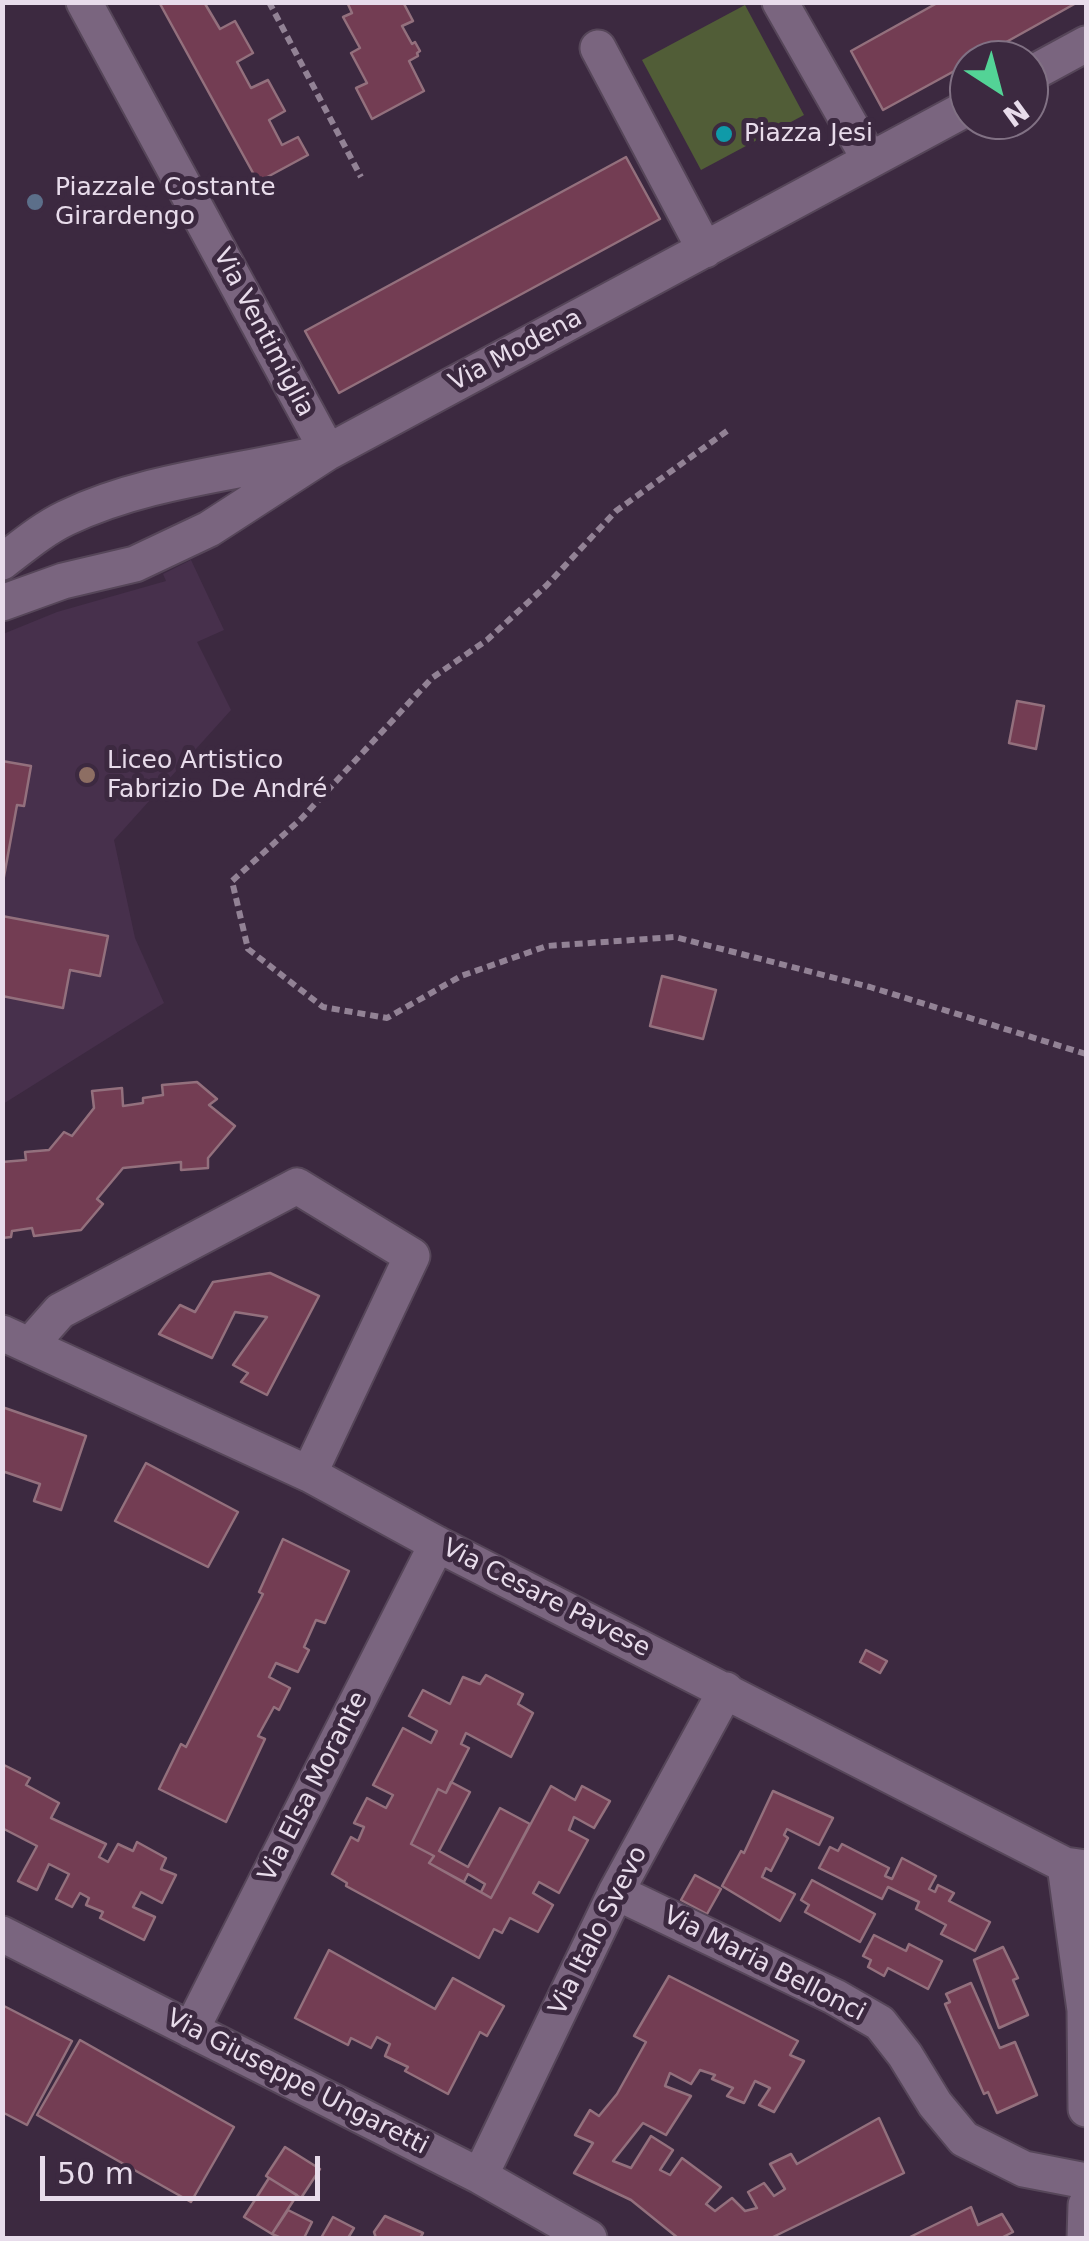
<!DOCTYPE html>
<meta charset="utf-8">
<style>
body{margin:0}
#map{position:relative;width:1089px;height:2241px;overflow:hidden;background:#3c2940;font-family:"DejaVu Sans",sans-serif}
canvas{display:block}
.frame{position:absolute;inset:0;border:5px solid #e8dceb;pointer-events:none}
.north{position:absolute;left:949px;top:40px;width:100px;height:100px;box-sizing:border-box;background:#3c2940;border:2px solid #817184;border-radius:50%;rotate:144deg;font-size:28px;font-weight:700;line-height:40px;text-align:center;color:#e8dceb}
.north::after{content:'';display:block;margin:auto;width:35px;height:45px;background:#53d396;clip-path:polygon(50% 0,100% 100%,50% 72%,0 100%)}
.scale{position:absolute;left:40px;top:2156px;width:280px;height:45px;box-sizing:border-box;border:5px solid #e8dceb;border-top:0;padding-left:12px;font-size:30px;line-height:35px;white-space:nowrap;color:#e8dceb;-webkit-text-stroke:8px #3c2940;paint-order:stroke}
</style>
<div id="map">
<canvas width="1089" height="2241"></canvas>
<div class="frame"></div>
<div class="north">N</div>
<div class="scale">50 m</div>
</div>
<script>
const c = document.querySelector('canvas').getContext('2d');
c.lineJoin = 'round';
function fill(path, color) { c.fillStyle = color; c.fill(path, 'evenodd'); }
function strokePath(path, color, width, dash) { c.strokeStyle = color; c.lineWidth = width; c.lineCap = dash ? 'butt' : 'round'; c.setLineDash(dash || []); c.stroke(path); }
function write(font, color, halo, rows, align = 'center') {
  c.font = font + ' "DejaVu Sans",sans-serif'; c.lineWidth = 10; c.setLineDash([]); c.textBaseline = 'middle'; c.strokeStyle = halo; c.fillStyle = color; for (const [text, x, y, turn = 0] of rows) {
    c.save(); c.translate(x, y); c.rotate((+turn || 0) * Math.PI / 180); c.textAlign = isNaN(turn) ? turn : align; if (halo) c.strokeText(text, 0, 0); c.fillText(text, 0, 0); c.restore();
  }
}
fill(new Path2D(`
 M191,560L224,630L197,642L231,710L114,840L135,938L164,1003L3,1104V634L57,612L166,581L163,574Z`), '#47304c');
fill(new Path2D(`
 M745,5L804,115L701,170L642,60Z`), '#515d37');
const building = new Path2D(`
 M159,2H204L220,29L235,21L253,53L237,62L251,88L268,80L285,111L269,120L282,145L298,137L308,155L258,182Z
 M347,2H403L413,21L402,26L412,44L415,42L420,51L417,53L418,56L409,61L424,91L372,119L356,88L367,83L351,53L360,48L343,17L352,13Z
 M939,2H1078L974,60H969V63L883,110L851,51Z
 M626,157L660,219L339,393L305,331Z
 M1017,701L1044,706L1036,749L1009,743Z
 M2,761L31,766L24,806L17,805L3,882Z
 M2,916L108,936L100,976L70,970L63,1008L2,996Z
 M662,976L716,990L703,1039L650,1026Z
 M197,1082L217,1099L209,1105L235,1126L208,1158V1168L181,1170V1162L123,1168L97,1199L103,1204L81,1230L34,1236L32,1228L12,1231L11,1237L2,1238V1162L26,1160L25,1152L49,1150L64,1132L72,1136L94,1108L92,1091L122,1088L123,1106L143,1103V1098L163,1095L162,1085Z
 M270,1273L319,1296L267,1395L241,1382L248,1373L233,1365L267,1317L235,1312L212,1358L159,1334L180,1305L195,1312L213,1282Z
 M2,1407L86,1436L61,1510L34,1501L40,1484L2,1471Z
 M146,1463L238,1512L208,1567L115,1521Z
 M283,1539L349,1571L325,1623L316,1620L304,1647L309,1650L298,1672L276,1663L269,1677L290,1688L279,1710L274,1707L258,1736L265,1739L226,1822L159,1789L181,1744L186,1747L263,1594L259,1592Z
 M866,1650L887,1661L880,1673L860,1662Z
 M486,1675L523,1694L518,1704L533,1713L511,1757L466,1733L461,1744L469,1748L446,1793L438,1789L411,1844L434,1856L429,1863L491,1898L551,1786L575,1800L582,1786L610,1801L594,1828L574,1817L569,1830L588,1840L559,1893L539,1882L533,1893L553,1905L538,1932L510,1918L502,1933L494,1929L479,1958L346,1886L347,1883L332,1874L351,1837L358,1841L364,1827L354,1823L367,1798L386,1808L393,1795L373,1785L403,1728L431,1743L437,1731L409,1716L423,1690L450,1704L463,1677L480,1684Z
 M4,1765L30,1778L26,1785L59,1803L51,1818L106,1844L99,1857L108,1862L118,1844L133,1851L137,1842L166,1858L161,1869L176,1875L162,1903L141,1892L133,1907L155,1917L144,1940L100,1918L103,1912L86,1905L89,1898L80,1893L72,1907L56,1899L69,1874L49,1864L37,1890L18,1881L37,1846L4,1829L2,1832Z
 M451,1782L470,1792L439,1851L468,1867L500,1808L530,1824L491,1898L481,1892L485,1884L468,1874L464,1882L429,1863L434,1856L411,1844L438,1789L446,1793Z
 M773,1791L833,1818L819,1845L787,1829L784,1835L788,1838L771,1871L766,1868L762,1877L795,1894L780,1921L722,1886L741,1851L744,1853Z
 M842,1844L889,1868L885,1876L892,1879L902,1858L936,1876L929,1889L935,1892L938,1885L954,1893L949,1901L990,1922L975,1951L941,1934L946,1925L916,1909L919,1902L888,1887L882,1899L819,1868L830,1847L838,1851Z
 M695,1875L721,1889L707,1914L681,1900Z
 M812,1880L875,1914L860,1942L805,1912L809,1905L801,1900Z
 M874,1935L906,1951L909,1944L942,1961L928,1989L888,1968L884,1976L868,1967L871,1960L863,1956Z
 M1003,1947L1018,1978L1013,1980L1028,2015L999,2028L974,1960Z
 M329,1950L435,2009L453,1978L504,2006L487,2036L480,2032L448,2094L405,2071L408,2067L385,2056L390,2044L377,2037L371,2048L351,2038L348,2045L295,2018Z
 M669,1976L798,2041L790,2055L804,2061L774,2112L759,2105L770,2088L755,2081L744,2103L727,2096L733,2088L712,2079L715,2075L700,2070L691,2084L670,2073L665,2086L691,2096L666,2135L643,2123L613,2161L631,2168L651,2136L673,2150L660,2170L670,2175L682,2158L721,2187L706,2204L715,2211L732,2198L745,2211L757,2208L748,2192L764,2183L774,2196L785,2189L770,2164L791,2154L797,2164L879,2118L904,2173L771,2238H678L631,2200L574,2173L593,2143L575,2135L590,2110L599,2116L617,2094L646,2042L634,2036Z
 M971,1983L1000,2048L1015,2042L1037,2095L997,2113L988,2092L984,2094L945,2004L950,2002L946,1994Z
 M2,2005L72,2041L27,2125L2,2112Z
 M80,2040L234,2127L191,2202L37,2115Z
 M285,2147L320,2169L301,2198L266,2176Z
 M269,2178L297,2195L272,2234L244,2217Z
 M971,2207L978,2225L1002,2214L1013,2232L1001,2238H908Z
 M288,2210L312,2222L304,2238H281L272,2234Z
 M385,2216L423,2233L420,2238H376L374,2232Z
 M333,2217L354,2228L348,2238H321Z`);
fill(building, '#733d53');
strokePath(building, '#93707d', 2.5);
const street = new Path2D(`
 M84,2L328,452
 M780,2L870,160
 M598,48L705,250
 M1029,75L1086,44
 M2,562C23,546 43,529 66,518C143,481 230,474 312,455
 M2,603L63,581L135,564L209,529L328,452L969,107
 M2,1333L309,1474L437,1544L1065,1865L1086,1868
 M30,1345L60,1311L297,1186L412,1256L309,1474
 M1065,1865L1085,2010L1086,2109
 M616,1892L835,1997L880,2023L905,2055L935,2104L964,2139L1024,2169L1086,2181
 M2,1934L480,2176L589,2238
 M191,2030L437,1544
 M480,2176L616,1892L726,1690
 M1085,2238L1086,2205`);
strokePath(street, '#564659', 39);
strokePath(new Path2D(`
 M269,2L361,177
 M727,431L616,511L547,585L487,640L432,678L301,819L232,881L248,949L323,1007L387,1018L461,976L547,946L675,937L870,987L1086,1054`), '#928295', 6, [8, 5]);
strokePath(street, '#7a657f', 35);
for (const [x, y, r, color] of [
 [724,134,10,"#0f9aa8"],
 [35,202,10,"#5c6f8a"],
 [87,775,10,"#8d6e63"]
]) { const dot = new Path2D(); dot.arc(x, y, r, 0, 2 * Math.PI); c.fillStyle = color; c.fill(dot); strokePath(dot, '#3c2940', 4); }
write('25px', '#e8dceb', '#3c2940', [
 ["Piazza Jesi",744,134],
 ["Piazzale Costante",55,188],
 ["Girardengo",55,217],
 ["Liceo Artistico",107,761],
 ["Fabrizio De André",107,790]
], 'left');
write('25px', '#e8dceb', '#3c2940', [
 ["Via Ventimiglia",263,333,62],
 ["Via Modena",516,351,-28],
 ["Via Cesare Pavese",546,1599,27],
 ["Via Elsa Morante",314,1787,-63],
 ["Via Italo Svevo",599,1931,-63],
 ["Via Maria Bellonci",764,1965,27],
 ["Via Giuseppe Ungaretti",297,2083,27]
]);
</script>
